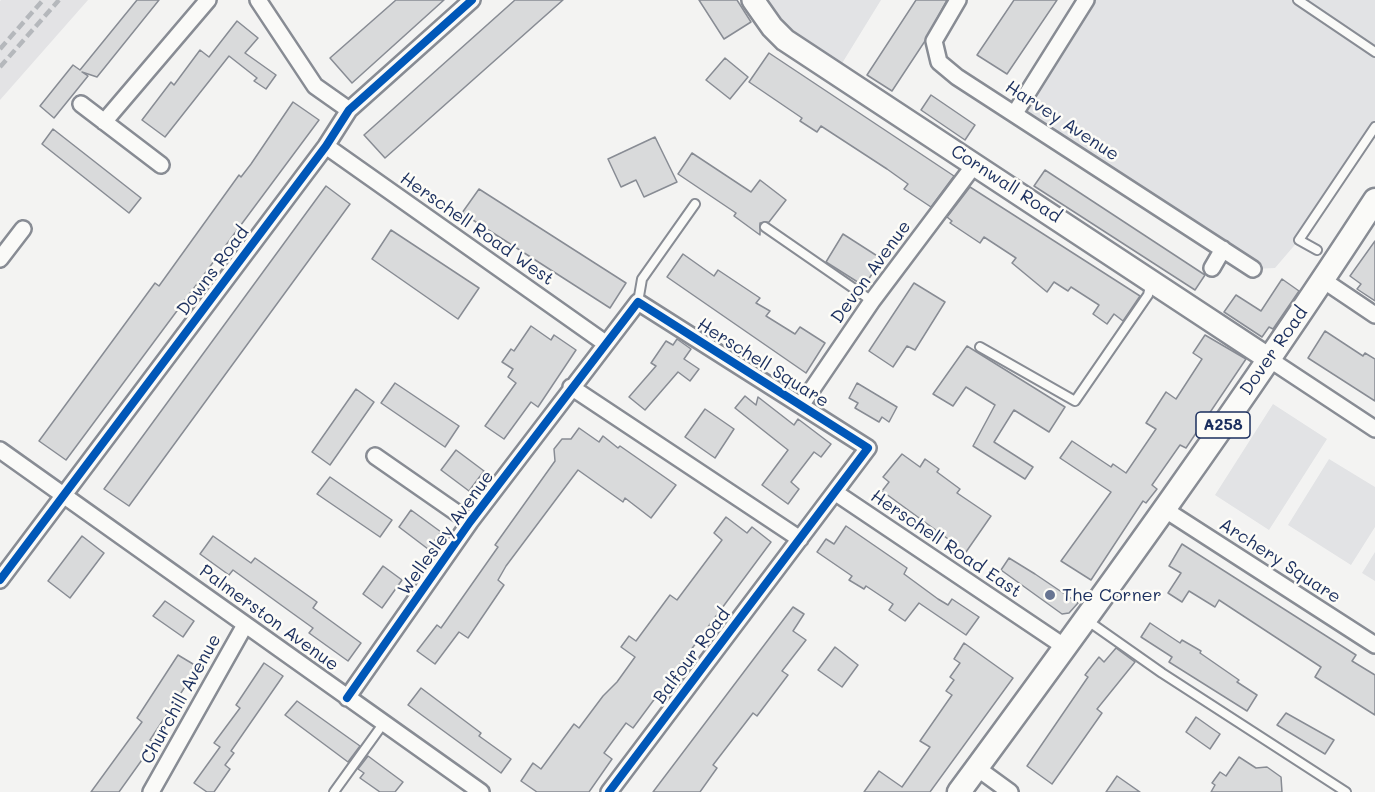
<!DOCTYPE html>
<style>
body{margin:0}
canvas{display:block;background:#f3f3f2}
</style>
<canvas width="1375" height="792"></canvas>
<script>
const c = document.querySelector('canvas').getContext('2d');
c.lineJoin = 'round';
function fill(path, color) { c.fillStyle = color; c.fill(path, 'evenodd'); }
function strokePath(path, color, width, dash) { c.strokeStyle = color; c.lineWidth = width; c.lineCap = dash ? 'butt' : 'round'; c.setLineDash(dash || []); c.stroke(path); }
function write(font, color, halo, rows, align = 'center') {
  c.font = font + ' Mali,sans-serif'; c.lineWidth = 5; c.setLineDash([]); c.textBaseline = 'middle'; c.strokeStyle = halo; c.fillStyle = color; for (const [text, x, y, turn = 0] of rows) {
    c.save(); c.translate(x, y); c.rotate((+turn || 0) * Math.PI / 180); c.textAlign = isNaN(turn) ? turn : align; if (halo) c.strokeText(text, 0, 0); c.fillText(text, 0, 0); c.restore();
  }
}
fill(new Path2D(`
 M1,0H88L0,100V1Z`), '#e3e3e5');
fill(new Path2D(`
 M768,0H881L841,65L785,29Z
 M1086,0H1375V127L1299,240L1275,268L1253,269L1015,113Z
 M1273,404L1327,439L1269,530L1215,495Z
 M1329,459L1375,487V527L1351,565L1288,525Z
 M1375,552V581L1362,573Z`), '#e2e3e5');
const building = new Path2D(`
 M137,0H159L97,77L82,72L88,76L54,118L40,106L73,65L80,70Z
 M396,0H444L352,83L330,58Z
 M515,0H563L385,158L364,135Z
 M699,0H737L751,22L724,39Z
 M916,0H947L925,41L892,91L867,75Z
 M1014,0H1057L1007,74L977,55Z
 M237,21L258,38L245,53L276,75L266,89L254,81L257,78L229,56L165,137L142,120L171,82L174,85L200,50L209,57Z
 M769,53L954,176L931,207L904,189L908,184L887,169L821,126L817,132L800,121L802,118L749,82Z
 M725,58L748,77L730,99L706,80Z
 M931,95L975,125L965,140L921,110Z
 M293,102L319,120L66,460L39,441L155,283L159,286L239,175L241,177L251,164Z
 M53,129L141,198L129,213L42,144Z
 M655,137L677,182L644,197L636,180L621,187L608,159Z
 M692,153L751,192L760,180L786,200L769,222L760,223V235L734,216L736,213L678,174Z
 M1045,170L1205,275L1195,290L1034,186Z
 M326,186L350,204L129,506L104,489Z
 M970,187L1140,296L1123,321L1114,314L1107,324L1093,314L1099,305L1071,287L1068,291L1054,282L1047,292L1012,263L1016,258L984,237L980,243L950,223L952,221L947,217Z
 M479,189L626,283L610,308L462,213Z
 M391,230L479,288L458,319L372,259Z
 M843,234L882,259L864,286L826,262Z
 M1375,241V301L1357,289L1361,284L1350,276Z
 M683,254L714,276L718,270L760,298L756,303L770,311L766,316L795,334L800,327L825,343L806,373L667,277Z
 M1282,279L1299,291L1273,329L1269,327L1262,337L1224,312L1236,295L1261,311Z
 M914,283L945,302L915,350L907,346L893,367L869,351Z
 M531,326L551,340L554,335L576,350L538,407L531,402L504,439L485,426L516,383L508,377L513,369L502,362L511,349L514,351Z
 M1325,331L1363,356L1365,353L1375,359V401L1308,358Z
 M1205,335L1246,359L1186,448L1180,445L1152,485L1157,489L1146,503L1143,501L1091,580L1061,561L1111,492L1060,458L1072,441L1111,467L1113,464L1126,473L1156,429L1146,423L1166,392L1176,399L1202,359L1193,353Z
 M677,339L691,349L684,359L699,369L690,381L678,372L645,410L629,397L656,366L651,363L666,341L673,345Z
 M967,346L1065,407L1049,432L1014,410L994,442L1033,467L1025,479L973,446L995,405L966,387L953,406L933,394Z
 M395,383L459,426L445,447L381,403Z
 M857,383L897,407L889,422L882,417L879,422L855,408L858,403L849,398Z
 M356,389L374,402L330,465L312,452Z
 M745,396L756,405L758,397L794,425L798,419L831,444L821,457L814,452L791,482L799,489L788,504L762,485L788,450L735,408Z
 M705,409L734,429L715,458L685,437Z
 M579,428L599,442L603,436L618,448L620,446L676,485L651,518L625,498L623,502L578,470L506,566L498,580L504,585L468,638L459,632L435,664L417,651L437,625L441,628L498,547L495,545L555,461L554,449L562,439H571Z
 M456,450L484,471L469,491L441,470Z
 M902,454L920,467L925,459L939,469L937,472L960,489L957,493L991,516L966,552L882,491L889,482L883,477Z
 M330,477L392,520L380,537L317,494Z
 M411,510L441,532L428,549L399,527Z
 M726,517L747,533L752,527L771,542L633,728L626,723L604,753L612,759L589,792H537L521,781L533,763L541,769L574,724L579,728L603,696L617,682L635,657L621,647L629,636L636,641L670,595L677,600L722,540L714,533Z
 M846,526L907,568L904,574L938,599L948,605L952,599L979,617L966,635L919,603L905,621L889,610L893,604L866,586L864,589L849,580L852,576L817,552L826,539L834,544Z
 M82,536L104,553L70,598L48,581Z
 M213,536L251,563L255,558L317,602L313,608L361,643L348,661L309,633L313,628L288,610L233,570L229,575L200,554Z
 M1182,544L1356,655L1352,661L1375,675V715L1315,677L1321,667L1219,600L1215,607L1189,591L1182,602L1168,593L1181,573L1169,566Z
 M1009,558L1035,574L1078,603L1069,613L1062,614L1001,570Z
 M383,566L402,580L382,608L363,594Z
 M165,601L194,621L183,637L153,616Z
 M793,607L804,614L793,631L806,640L782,671L788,675L757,716L753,713L713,765L717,768L700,792H653Z
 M1150,623L1180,643L1182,640L1201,651L1200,653L1239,680L1237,682L1257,695L1247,711L1169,662L1172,657L1141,637Z
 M964,643L1013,678L930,792H864L879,771L902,787L930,747L920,741L952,695L946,691L954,680L950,677L960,663L954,659Z
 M835,647L858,665L842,687L818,670Z
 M1116,648L1135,662L1097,709L1102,713L1052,784L1027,766L1088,677L1085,675L1099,657L1104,662Z
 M178,655L198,667L150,740L154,743L119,792H91L142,722L137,718Z
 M264,663L283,676L231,751L234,753L225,765L230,769L214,792H207L194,783L220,747L214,743L240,708L236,705Z
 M421,688L481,733L479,736L511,759L501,773L408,705Z
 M297,701L360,746L348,762L285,715Z
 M1286,713L1334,740L1325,754L1277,725Z
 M1196,717L1220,734L1210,749L1186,732Z
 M368,756L403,782L395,792H380L360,778L364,773L358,769Z
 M1239,757L1256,768L1267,767L1281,777L1282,792H1211L1215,785L1212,783L1220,772L1226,776Z
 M1117,776L1140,792H1106Z`);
fill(building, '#d9dadb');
strokePath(building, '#888c94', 1.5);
const service = new Path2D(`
 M1298,0L1375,52
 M765,227L872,301
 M1317,250L1299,240L1375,127
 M638,302L642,279L695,204
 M980,347L1075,401L1148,295L1151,282
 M1088,621L1162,673L1346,792
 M334,792L383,724`);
const minor = new Path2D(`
 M258,0L315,86L349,110
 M958,0L934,41L939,62L957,77L1253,269
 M81,104L161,165
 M1015,113L1086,0
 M104,122L208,0
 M326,146L605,343
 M0,259L23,229
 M1212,268L1223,249
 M1323,280L1375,315
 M1269,359L1375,429
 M571,387L800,539
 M802,404L872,301L975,164
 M0,450L481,792
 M375,456L470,522
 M836,493L1065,647
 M1164,509L1375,645
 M0,580L326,146L349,110L472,0
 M347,698L470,522L638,302L868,448L609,792
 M977,768L1010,792
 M151,792L245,625`);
const secondary = new Path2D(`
 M753,0L772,27L785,40L1269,359`);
const primary = new Path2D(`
 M959,792C1102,598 1244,402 1375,200`);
strokePath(service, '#888c94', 12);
strokePath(minor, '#888c94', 20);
strokePath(secondary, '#888c94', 26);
strokePath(primary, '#888c94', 27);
strokePath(service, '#fafaf8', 8);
strokePath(minor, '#fafaf8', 15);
strokePath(secondary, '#fafaf8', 21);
strokePath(primary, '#fafaf8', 22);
strokePath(new Path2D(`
 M0,49L43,0
 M0,67L59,0`), '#b5b8bc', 4.5, [9, 4.5]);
strokePath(new Path2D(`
 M0,580L326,146L349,110L472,0
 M347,698L470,522L638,302L868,448L609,792`), '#0057b8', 8);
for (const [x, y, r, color] of [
 [1050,595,6,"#677492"]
]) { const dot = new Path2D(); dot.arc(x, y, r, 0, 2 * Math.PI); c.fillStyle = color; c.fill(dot); strokePath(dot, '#fdfcf7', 2); }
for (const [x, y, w] of [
 [1223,425,54]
]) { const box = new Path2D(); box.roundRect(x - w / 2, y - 13, w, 26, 4.5); c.fillStyle = '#fdfcf7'; c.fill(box); strokePath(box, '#1b2f5e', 1.5); }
write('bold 16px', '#1b2f5e', null, [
 ["A258",1223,425]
]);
write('18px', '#1b2f5e', '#fdfcf7', [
 ["Harvey Avenue",1062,121,33],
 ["Cornwall Road",1006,184,33],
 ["Herschell Road West",477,229,35],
 ["Downs Road",213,271,-53],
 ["Devon Avenue",871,272,-54],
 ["Dover Road",1274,351,-55],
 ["Herschell Square",763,363,32],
 ["Wellesley Avenue",446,533,-54],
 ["Herschell Road East",946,544,34],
 ["Archery Square",1280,561,33],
 ["Palmerston Avenue",269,618,36],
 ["Balfour Road",692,656,-53],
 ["Churchill Avenue",181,699,-61]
]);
write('18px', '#1b2f5e', '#fdfcf7', [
 ["The Corner",1062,595]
], 'left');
</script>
